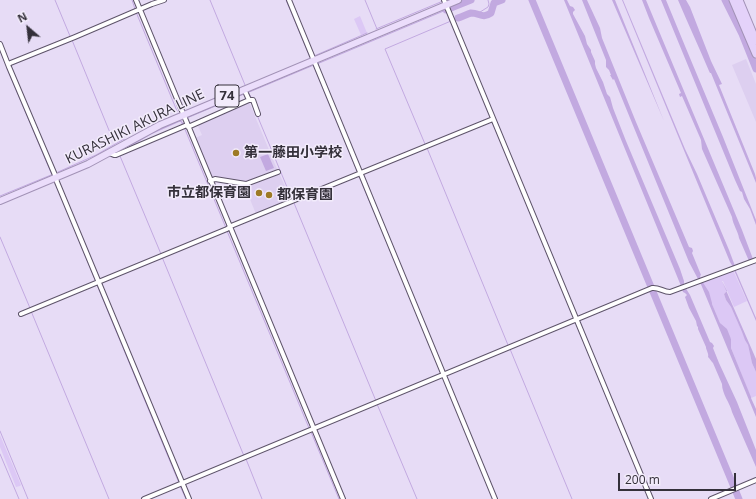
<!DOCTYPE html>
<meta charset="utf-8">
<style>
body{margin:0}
#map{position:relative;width:756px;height:499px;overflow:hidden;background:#e7dcf6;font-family:"Open Sans",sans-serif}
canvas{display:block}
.north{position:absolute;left:8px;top:8px;width:40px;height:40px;-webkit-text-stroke:3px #f2ebfb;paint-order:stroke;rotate:332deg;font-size:11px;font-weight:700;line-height:16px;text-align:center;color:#34303a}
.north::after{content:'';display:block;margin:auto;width:14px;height:18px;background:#34303a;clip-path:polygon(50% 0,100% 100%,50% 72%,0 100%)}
.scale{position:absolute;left:618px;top:473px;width:118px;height:18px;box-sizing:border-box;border:2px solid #34303a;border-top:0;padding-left:5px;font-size:12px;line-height:14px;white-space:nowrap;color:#34303a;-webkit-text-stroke:3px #f2ebfb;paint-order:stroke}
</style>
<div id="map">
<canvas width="756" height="499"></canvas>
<div class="north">N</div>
<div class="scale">200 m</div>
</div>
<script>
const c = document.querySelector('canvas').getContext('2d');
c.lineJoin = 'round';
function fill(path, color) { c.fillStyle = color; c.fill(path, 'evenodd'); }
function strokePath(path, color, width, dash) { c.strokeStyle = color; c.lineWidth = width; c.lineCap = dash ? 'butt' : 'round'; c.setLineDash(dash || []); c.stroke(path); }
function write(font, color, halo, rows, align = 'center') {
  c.font = font + ' "Open Sans","Noto Sans JP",sans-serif'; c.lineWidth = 3; c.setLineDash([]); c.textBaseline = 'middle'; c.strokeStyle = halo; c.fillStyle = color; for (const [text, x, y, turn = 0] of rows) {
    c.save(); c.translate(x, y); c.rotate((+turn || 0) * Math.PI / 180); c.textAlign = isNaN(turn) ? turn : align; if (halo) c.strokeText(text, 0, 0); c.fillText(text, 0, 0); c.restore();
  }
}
fill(new Path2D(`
 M746,59L756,84V122L732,65Z
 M249,102L277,169L249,181L243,182L211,176L195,138L202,135L197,124Z
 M279,173L291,200L256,214L245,187Z`), '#ddcff0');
fill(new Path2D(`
 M360,16L367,33L361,35L354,19Z
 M733,270L747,301L734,307L723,281H722L727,291L724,294L726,300L731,307L748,345L752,363L756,372V396L751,398L731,348V339L720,323L702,281L717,276L719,278L718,275Z
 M0,435L21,485L20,486L16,487L0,447Z`), '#dcc8f5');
fill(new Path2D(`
 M564,0H567L570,6L573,7L575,10L573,12V14L585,36L587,44L591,50V52L595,61V64L596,68L603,82L607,94L610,97L613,108L626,141L680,269L684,281V285L681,286Z
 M582,0H587L600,28L602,38L636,122L689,247L692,248L693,251L692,253L701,275L700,276L701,279H698L689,262L614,79L613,80L610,75H611L609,70L606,67V60Z
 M612,0H615L617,5L664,121Z
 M622,0H623L685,149L697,174L729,250L735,266L733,267L730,262Z
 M642,0H646L742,230L753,259L749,261L739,238C738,231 733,225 732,217L702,149L701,140L682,96L680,97L679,94L681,93L649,18Z
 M661,0H666L685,46L723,137L756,220V225L750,209L744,199L742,192L740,191L735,180Z
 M678,0H686L690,7L711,61L722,84L719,85L755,174L756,178V183L711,73H710L709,71C699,47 688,24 678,0Z
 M180,119L184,124L182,125L181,122H179L152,134L128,148L126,146L130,145L156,130Z
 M268,154L274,168L266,171L260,157Z
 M735,269L756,318V321L734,270Z
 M717,276L702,281L709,292L712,303V304L720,323L727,329L731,339V348L751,397V398L756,396L751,398L756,409V417L700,282L717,276L720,281H722L756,359V372L752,363L748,345L745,340L742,332L731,307L726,300L724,294L727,291L722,281H720Z
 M685,287L690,295L710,342L712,343L714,346L713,348L719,363L737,402L756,450V467L732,412C730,403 722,394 722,384L713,363L712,362L709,358L708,357C709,355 707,351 706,348V347L698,329V327L697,326L696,321L689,308L685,297L687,295L685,293L683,292L682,289Z`), '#c2a9e0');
strokePath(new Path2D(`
 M55,0L70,36
 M132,0L135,9
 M210,0L245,85
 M286,0L310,57
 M365,0L377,29
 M446,9L450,21
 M136,12L177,111
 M477,14L488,7L489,4L488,0
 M376,29L443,1
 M72,40L113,140
 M0,50L7,67
 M314,56L367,33
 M313,64L358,173
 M317,64L446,10
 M9,73L52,175
 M248,92L251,97
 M247,93L314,65
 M257,115L292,199
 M187,118L244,94
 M492,121L574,318
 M184,127L226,228
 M425,144L385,49L451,21L491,118
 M427,148L508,345
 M120,156L161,254
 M58,172L96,155L124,139L125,141
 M359,176L373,210
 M56,184L96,282
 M0,196L51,175
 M294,203L376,401
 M227,231L309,428
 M0,237L30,308
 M162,257L244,456
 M97,285L179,483
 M31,311L109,499
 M575,321L625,442
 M510,349L572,499
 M377,404L417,499
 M0,431L28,499
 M311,432L339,499
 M0,454L19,499
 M246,459L262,499
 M180,486L186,499`), '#c2a9e0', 1);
strokePath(new Path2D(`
 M532,0L739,499
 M725,0L742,34L756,69
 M446,10L471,0
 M458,18C462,17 467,14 471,13C480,13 482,19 491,13L494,3L502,0`), '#c2a9e0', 7);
const minor = new Path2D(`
 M136,0L343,499
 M289,0L495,499
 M444,0L651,499
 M0,44L9,67L55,175L57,182L62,194L189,499
 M8,64L75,37L152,4L164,0
 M244,89L249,100H253L258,114
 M188,127L249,100
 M109,153L114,155H116L187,125
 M210,181L215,179L246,184L278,172
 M21,314L108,278L227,229L231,226L493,119
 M144,499L652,288C659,287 663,292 670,292L756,260
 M711,499L756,480`);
const primary = new Path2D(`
 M0,201L88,164L160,125L458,0`);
const trunk = new Path2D(`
 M733,0L756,54
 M739,0L756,41`);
strokePath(minor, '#5e546a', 6);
strokePath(primary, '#a292b6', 8);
strokePath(trunk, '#a292b6', 9);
strokePath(minor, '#fff', 4);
strokePath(primary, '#ebddfb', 6);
strokePath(trunk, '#e4d2fa', 7);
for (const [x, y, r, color] of [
 [236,153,4,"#9d7a25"],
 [259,193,4,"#9d7a25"],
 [269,195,4,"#9d7a25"]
]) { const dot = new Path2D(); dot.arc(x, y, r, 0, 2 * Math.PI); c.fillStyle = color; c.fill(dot); strokePath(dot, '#f2ebfb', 1.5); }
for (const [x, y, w] of [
 [227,96,24]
]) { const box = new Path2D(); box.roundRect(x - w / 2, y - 11, w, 22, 3); c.fillStyle = '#f2ebfb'; c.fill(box); strokePath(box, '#34303a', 1); }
write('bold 13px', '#34303a', null, [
 ["74",227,96]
]);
write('14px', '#34303a', '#f2ebfb', [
 ["KURASHIKI AKURA LINE",135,127,-26]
]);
write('bold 14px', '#34303a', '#f2ebfb', [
 ["第一藤田小学校",244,153],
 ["市立都保育園",251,193,"right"],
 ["都保育園",277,195]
], 'left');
</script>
